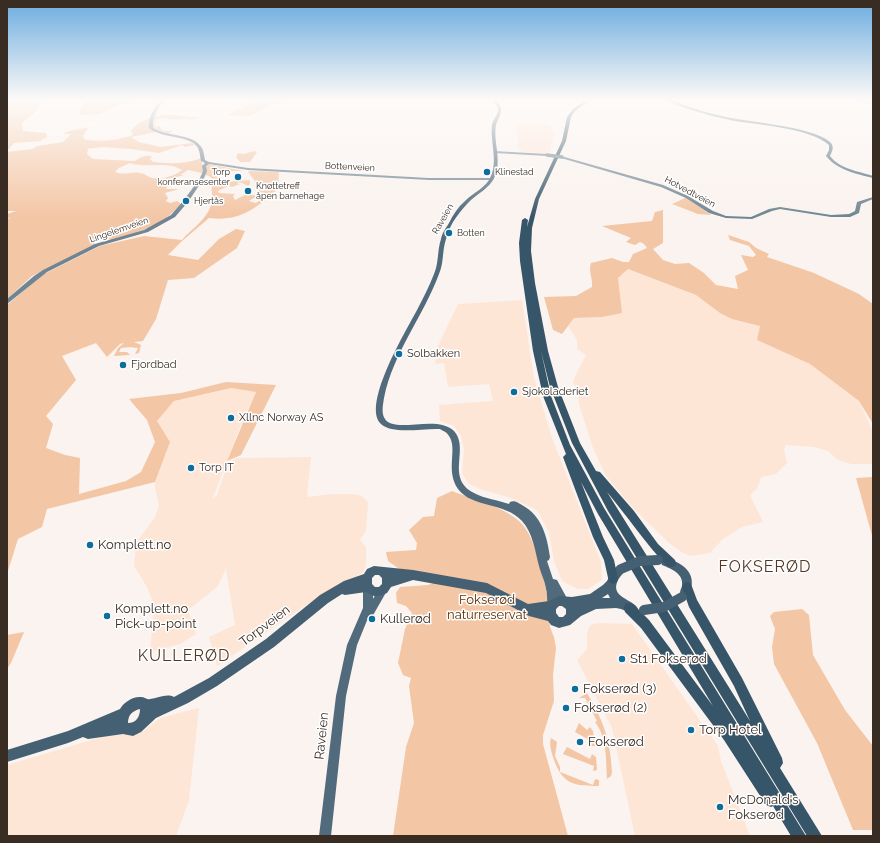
<!DOCTYPE html>
<meta charset="utf-8">
<style>
body{margin:0}
#map{position:relative;width:880px;height:843px;overflow:hidden;background:#faf3ef;font-family:Raleway,sans-serif}
canvas{display:block}
.frame{position:absolute;inset:0;border:8px solid #382c23;pointer-events:none}
</style>
<div id="map">
<canvas width="880" height="843"></canvas>
<div class="frame"></div>
</div>
<script>
const c = document.querySelector('canvas').getContext('2d');
c.lineJoin = 'round';
function fill(path, color) { c.fillStyle = color; c.fill(path, 'evenodd'); }
function strokePath(path, color, width, dash) { c.strokeStyle = color; c.lineWidth = width; c.lineCap = dash ? 'butt' : 'round'; c.setLineDash(dash || []); c.stroke(path); }
function write(font, color, halo, rows, align = 'center') {
  c.font = font + ' Raleway,sans-serif'; c.lineWidth = 3; c.setLineDash([]); c.textBaseline = 'middle'; c.strokeStyle = halo; c.fillStyle = color; for (const [text, x, y, turn = 0] of rows) {
    c.save(); c.translate(x, y); c.rotate((+turn || 0) * Math.PI / 180); c.textAlign = isNaN(turn) ? turn : align; if (halo) c.strokeText(text, 0, 0); c.fillText(text, 0, 0); c.restore();
  }
}
fill(new Path2D(`
 M516,123L550,125L553,131L555,132L549,154L522,152L517,146L518,134L516,133Z
 M628,269L696,295L720,313L760,326L757,340L810,364L859,401L873,432V464H851L838,460L828,451L814,447L786,445L784,450L787,463L776,474L761,477L757,489L750,495L763,522L742,527L723,539L710,553L690,556L681,552L669,543L634,509L606,476L593,448L579,404L578,393L573,382L576,374L586,355L577,349V340L568,326L574,318L602,317L618,278Z
 M522,300L534,378L552,438L601,562L602,580L588,589H578L562,581L554,561L549,532L537,510L508,497L480,489L468,483L462,473L464,450L461,436L454,426L440,421L439,405L493,401L489,384L448,387L444,363L435,364L437,348L458,304Z
 M231,388L256,392L240,427L212,500L217,495L227,466L236,458L311,457L307,497L332,494H354L362,496L368,502L366,530L360,540L366,547V564L364,572L315,599L217,666L209,637L235,625L226,569L217,587L188,610L196,634L180,644L150,652L154,605L147,587L134,566L136,543L155,517L159,506L155,487V482L170,442L157,421L174,401Z
 M600,623L632,624L718,746L721,761L750,836H635L612,728L577,660L587,649V633L589,627L592,624Z
 M199,708L189,800L176,836H7V765L105,736L142,732L160,718Z`), '#fee6d6');
fill(new Path2D(`
 M7,99H45L34,113L22,123L23,131L46,133L47,137L40,141L14,143L7,151Z
 M92,99H146L119,105L100,114L81,115L79,112L85,101Z
 M266,99H291L287,102L272,104L251,116L227,115L254,102Z
 M155,110H157V117H160L161,114L201,118L185,120L188,118L181,119L183,120H182L169,119L167,120L168,119L167,118L156,119L155,121H157L154,123L155,127L159,126L163,131H173L165,135L156,132L131,137L139,142L161,147L192,143L195,145L185,147L182,145L159,153L131,149L103,147L87,149L88,150L87,154L93,159L135,161C140,157 145,155 152,156L150,159L153,162C171,164 187,164 201,158L204,171L202,173L188,170L180,175H184L159,182L168,185L166,189H179L165,193L168,198L166,201L170,203L177,201L181,204C162,226 137,233 110,240L106,234L98,237L93,242L95,245L32,276L7,299V219L11,218H7V214L16,211H7V152L32,149L38,146L63,142L71,134H62C71,129 79,130 89,127L83,136L84,139C98,143 119,140 133,135L131,131C136,123 143,121 151,118ZM130,163C147,169 167,160 182,170C175,176 162,180 152,178C148,177 144,173 140,173C130,171 127,176 115,172L119,168Z
 M254,151L257,152L250,162H240L236,157L238,153L244,154Z
 M208,164L244,171H225L214,174L220,180L224,182L250,180V184L248,186L240,182L237,184H240L232,187L229,186L233,184L218,191L219,193L235,194L233,196L235,200L247,194L257,196L249,201L256,203L268,195L259,193L258,185L248,172L249,171L279,172L278,189C257,208 239,222 209,218L182,241L168,255L198,260L219,239L236,229L245,231L237,248L194,278L168,280L156,319L143,341L134,342L141,345L139,353L135,354L138,348C130,347 130,347 121,348L119,352H127L130,355L114,356L118,348L124,343L120,344L107,357L96,343L62,356L76,380L46,416L53,424L46,448L65,455L80,458L79,494L126,481L141,472L155,442L147,420L129,399L181,393L226,382L276,385L241,455L227,461L256,392L231,388L174,401L157,421L170,442L155,482L47,509L42,527L18,539L7,574V305L42,275L100,246L144,236L182,240C192,228 209,219 212,201C213,193 210,189 213,180L209,176L205,175L204,166Z
 M685,198H687L711,215L698,214L672,204Z
 M663,210V243L653,249L663,260L675,264L689,263L704,273L716,285L738,289L735,276L748,270L741,255L753,257L756,255L749,246L730,240L728,235L749,242L756,248L769,254L767,257L814,273L859,294L873,304V424L859,401L810,364L757,340L760,326L732,319L720,313L696,295L628,269L618,278L622,313L602,317L574,318L562,334L553,330L544,297L576,296L592,287C593,278 588,271 591,263L612,258L623,262H629L633,254L647,248L644,244L640,242L635,245L626,242L631,238L602,226L652,221L655,212Z
 M873,477V539L856,478Z
 M452,491C474,500 503,506 520,522C535,535 543,577 548,597L547,598L550,627L554,637L556,648L553,675L554,701L543,735V744L568,836H393L406,747L414,723L409,686L411,678L403,675L398,663L405,629L412,613L406,606L397,603L396,593L400,587L428,585L433,583L402,571L388,561L386,552L416,550L417,543L409,530L423,517L434,516L437,498Z
 M802,609L809,615L813,655L845,710L873,746V830H853L817,743L774,664L772,647L775,629L770,616L774,612Z
 M24,632L11,663L7,669V635Z
 M584,688C602,718 610,736 612,772L611,776L607,779C606,761 607,737 595,722L597,721L585,698H579L584,695Z
 M579,723L587,730L590,727L593,731L595,746H590L591,741L575,732Z
 M551,738L557,742L555,756L560,767V772L593,785L595,779L599,780V786C573,786 562,784 553,757C551,750 549,745 551,738Z
 M567,747L590,759L592,754L596,757L597,770L593,771L594,766L563,754Z`), '#f3c6a5');
strokePath(new Path2D(`
 M851,99L873,104`), '#50a1d2', 1);
fill(new Path2D(`
 M163,99H166C158,107 151,116 153,128C166,137 194,133 202,148C204,152 204,156 205,160L209,162L248,168L429,178H492L494,179L492,180H429L248,170L209,164L206,166L207,171L204,178L188,202L175,217L148,232L99,246L47,272L7,304V299L34,276L43,270L95,244L144,230L171,215L184,200L200,178L203,171L202,166L205,163L201,161C200,157 200,152 198,148C191,135 162,139 149,128C148,117 155,106 163,99Z
 M494,151L547,154L549,155L547,156L495,153H494Z
 M561,156L663,185L688,196L713,211L726,216L751,217L769,209L780,207L831,215L849,214L855,211L857,202L873,197V199L861,204L859,213L850,217H831L780,209L772,211L752,219L726,218L709,213L686,198L661,187L561,158Z`), '#708593');
fill(new Path2D(`
 M490,99H493C497,102 502,105 501,111C501,116 497,120 496,125C493,142 502,159 495,176C490,189 477,193 468,203C462,209 457,216 453,222C450,228 447,233 446,239C442,251 444,263 439,274C423,317 393,353 384,398C383,405 381,413 385,419C395,434 437,414 454,431C470,449 445,478 474,493C485,499 498,500 509,504L510,502C515,500 518,503 522,505C542,516 547,536 550,557L549,560L547,561L553,579L557,580L569,602L567,605L564,606L561,605L557,597V604L555,607L552,608L549,607C546,602 548,595 546,589C545,581 541,574 539,566C535,551 533,533 522,521C505,502 472,508 458,489C445,470 458,449 449,436C447,432 443,431 440,429C423,428 393,435 381,424C361,405 407,329 417,310C423,298 429,287 434,274C439,263 437,251 441,239C442,233 446,228 449,223C453,215 458,207 465,201C474,192 486,188 491,176C498,160 490,142 492,125C493,119 499,114 498,108C497,105 493,102 490,99Z
 M664,99H668C687,106 706,113 726,117C751,122 813,127 830,142C835,147 832,151 830,156C840,169 858,171 873,176V178C857,174 837,170 826,156L829,150V145C810,128 760,125 735,121C715,117 682,109 664,99Z
 M368,584L371,585L373,588V599L380,586L383,585L386,586L388,589L372,617L368,618L357,645L346,696L331,836H319L336,696L347,645L363,608V588L365,585Z`), '#516b7c');
fill(new Path2D(`
 M666,558C685,564 698,574 689,595L685,597L681,595C679,591 681,590 682,586C684,574 672,569 662,565L661,562L662,559Z
 M621,564L625,566L626,569C624,573 620,576 618,580C609,598 634,599 638,609L637,613L633,614L621,609L616,608L596,609L581,616L570,625L559,628L551,625L548,621L529,616L486,593L413,580L391,587L387,593L379,596H374L366,592L345,595L342,594L328,603L274,647L217,686L188,703L156,718L141,732L133,736L123,734L88,739L83,737L68,743L7,762V750L68,731L120,709C123,703 133,696 141,697C145,697 146,700 150,699C158,698 167,693 174,697L209,678L266,639L320,595L344,581L364,574L367,569L374,566L413,570L487,583L528,604L549,601L559,596L572,597L590,594L603,585L607,581L612,571L617,566ZM375,575H379L382,578V584L379,587H375L372,584V578ZM608,594L610,598H602ZM559,606H562L566,609V614L563,617H559L556,613V609ZM140,709C140,717 136,723 128,723C128,715 132,711 140,709Z`), '#446072');
fill(new Path2D(`
 M588,99H592L575,111L571,117L566,141L539,199L532,228L531,251L535,283L548,351L558,387L580,443L596,471L600,472L634,511L658,544L675,560L676,563L675,566L671,567L667,566C645,543 628,517 607,492L750,721L734,686L689,607L682,587L683,584L687,582L691,584L697,600L742,678L782,758L783,763L780,768L822,836H807L608,511L572,443L550,387L541,351L551,396L570,445L604,508L806,836H791L773,806L771,807L766,805L724,740L641,628L625,612L624,608L625,604L629,603L633,604L649,620L713,706L598,514L581,482L603,537L614,560L618,579L617,582L613,584L609,582L604,560L593,537L563,457L566,454L543,396L533,351L520,261L519,243L522,220L525,218L528,220L527,227L535,199L562,141L567,117L573,109Z`), '#375568');
strokePath(new Path2D(`
 M547,155L562,157`), '#708593', 3.5);
strokePath(new Path2D(`
 M621,569L640,561L658,560
 M644,610L664,607L682,597`), '#446072', 10);
const sky = c.createLinearGradient(0, 0, 0, 217);
sky.addColorStop(0, '#6bacdf');
sky.addColorStop(0.46, '#fdfaf8');
sky.addColorStop(1, '#fdfaf800');
c.fillStyle = sky;
c.fillRect(0, 0, 880, 217);
for (const [x, y, r, color] of [
 [487,172,4,"#0d6d9c"],
 [238,177,4,"#0d6d9c"],
 [248,191,4,"#0d6d9c"],
 [186,201,4,"#0d6d9c"],
 [449,233,4,"#0d6d9c"],
 [399,354,4,"#0d6d9c"],
 [123,365,4,"#0d6d9c"],
 [514,392,4,"#0d6d9c"],
 [231,418,4,"#0d6d9c"],
 [191,468,4,"#0d6d9c"],
 [90,545,4,"#0d6d9c"],
 [107,616,4,"#0d6d9c"],
 [372,619,4,"#0d6d9c"],
 [622,659,4,"#0d6d9c"],
 [575,689,4,"#0d6d9c"],
 [566,708,4,"#0d6d9c"],
 [691,730,4,"#0d6d9c"],
 [580,742,4,"#0d6d9c"],
 [720,807,4,"#0d6d9c"]
]) { const dot = new Path2D(); dot.arc(x, y, r, 0, 2 * Math.PI); c.fillStyle = color; c.fill(dot); strokePath(dot, '#fff', 1.5); }
write('9px', '#382c23', '#fff', [
 ["Bottenveien",350,167,3],
 ["Hotvedtveien",690,192,28],
 ["Raveien",443,219,-60],
 ["Lingelemveien",119,230,-19]
]);
write('9px', '#382c23', '#fff', [
 ["Torp",230,172,"right"],
 ["konferansesenter",230,182,"right"],
 ["Klinestad",495,172],
 ["Knøttetreff",256,186],
 ["åpen barnehage",256,196],
 ["Hjertås",194,201],
 ["Botten",457,233]
], 'left');
write('11px', '#382c23', '#fff', [
 ["Solbakken",407,354],
 ["Fjordbad",131,365],
 ["Sjokoladeriet",522,392],
 ["Xllnc Norway AS",239,418],
 ["Torp IT",199,468]
], 'left');
write('13px', '#382c23', '#fff', [
 ["Komplett.no",98,545],
 ["Komplett.no",115,609],
 ["Pick-up-point",115,624],
 ["Kullerød",380,619],
 ["St1 Fokserød",630,659],
 ["Fokserød (3)",583,689],
 ["Fokserød (2)",574,708],
 ["Torp Hotel",699,730],
 ["Fokserød",588,742],
 ["McDonald's",728,800],
 ["Fokserød",728,815]
], 'left');
write('13px', '#5d3006', '#fff', [
 ["Fokserød",487,600],
 ["naturreservat",487,615]
]);
write('13px', '#382c23', '#fff', [
 ["Torpveien",265,626,-37],
 ["Raveien",322,736,-84]
]);
c.letterSpacing = '1px';
write('16px', '#523825', '#fff', [
 ["FOKSERØD",765,567],
 ["KULLERØD",184,656]
]);
c.letterSpacing = '0px';
</script>
